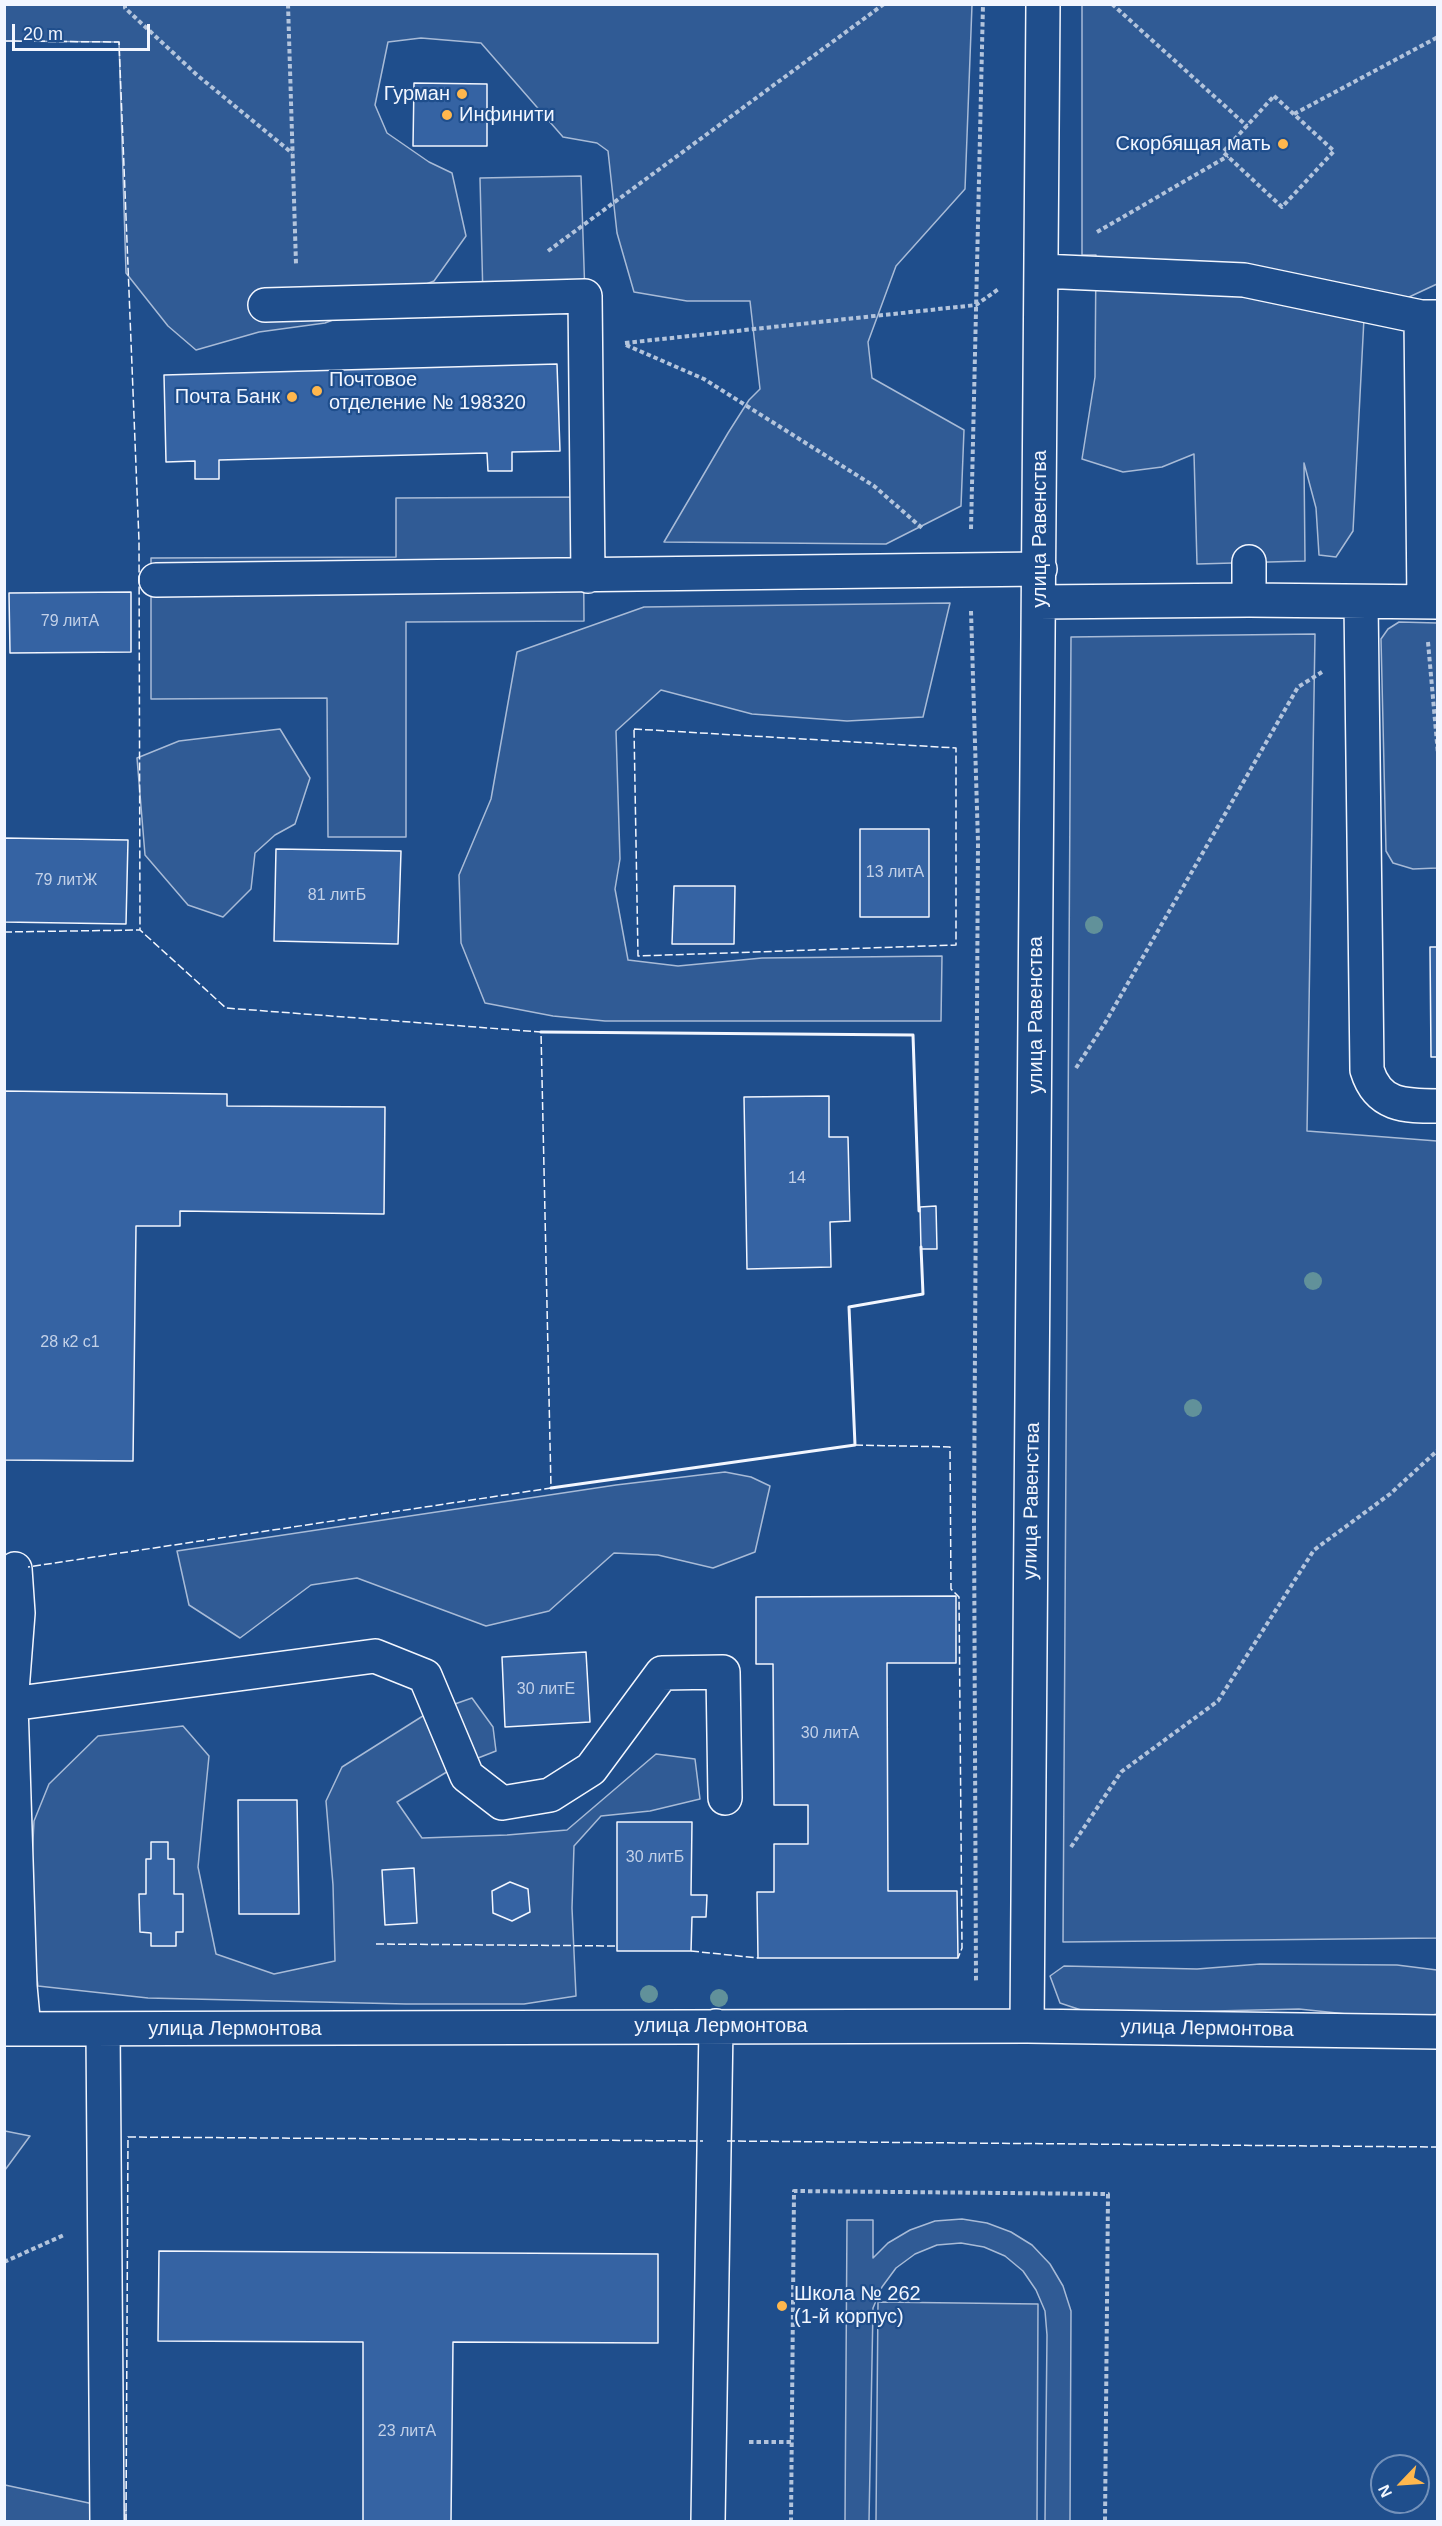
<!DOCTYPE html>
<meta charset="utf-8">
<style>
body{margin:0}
#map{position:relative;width:1442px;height:2526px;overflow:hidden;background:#1f4e8c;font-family:Arial,sans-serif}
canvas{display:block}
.frame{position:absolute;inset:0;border:6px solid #f2f6ff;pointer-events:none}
.north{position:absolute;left:1370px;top:2454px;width:60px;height:60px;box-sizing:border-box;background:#1f4e8c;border:2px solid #7391ba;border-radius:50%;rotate:245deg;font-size:16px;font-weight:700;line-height:24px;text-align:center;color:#f2f6ff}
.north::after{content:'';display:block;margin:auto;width:21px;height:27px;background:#ffb74d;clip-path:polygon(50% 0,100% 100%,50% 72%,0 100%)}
.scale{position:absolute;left:12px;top:24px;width:138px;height:27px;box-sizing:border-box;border:3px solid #f2f6ff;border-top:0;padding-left:8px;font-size:18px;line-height:21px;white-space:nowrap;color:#f2f6ff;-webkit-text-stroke:4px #1f4e8c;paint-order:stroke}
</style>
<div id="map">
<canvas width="1442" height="2526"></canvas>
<div class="frame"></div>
<div class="north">N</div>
<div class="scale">20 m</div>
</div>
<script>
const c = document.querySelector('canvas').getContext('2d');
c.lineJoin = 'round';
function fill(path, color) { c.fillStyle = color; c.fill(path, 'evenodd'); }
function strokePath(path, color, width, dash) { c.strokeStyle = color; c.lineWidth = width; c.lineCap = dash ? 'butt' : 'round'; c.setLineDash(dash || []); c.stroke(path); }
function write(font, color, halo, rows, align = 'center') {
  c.font = font + ' Arial,sans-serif'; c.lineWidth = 4.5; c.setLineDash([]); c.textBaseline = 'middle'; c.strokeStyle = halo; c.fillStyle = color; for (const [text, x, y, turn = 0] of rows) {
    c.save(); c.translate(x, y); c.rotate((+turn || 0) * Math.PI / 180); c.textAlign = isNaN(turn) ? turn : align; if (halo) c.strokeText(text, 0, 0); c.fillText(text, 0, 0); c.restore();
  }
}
const built = new Path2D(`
 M5,4L972,5L965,189L896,266L868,342L872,378L964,430L961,506L886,544L664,542L728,433L749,400L760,389L750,301H687L634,292L617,233L608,151L597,143L563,137L481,43L421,38L388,42L375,105L387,133L429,162L452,173L466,236L434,281L325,323L259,332L196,350L168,326L126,273L119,42L5,41Z
 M1082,5H1437V284L1364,318L1353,531L1336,557L1319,555L1316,508L1304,463L1305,561L1197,564L1194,454L1162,467L1123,472L1082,459L1095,377L1096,255H1082Z
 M581,176L585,296L483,299L480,178Z
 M583,497L584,621L406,622V837H328L327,698L151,699V558L396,557V498Z
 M950,603L923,717L847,721L752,714L661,690L616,731L620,859L615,889L628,960L678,966L762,958L942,956L941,1021H605L553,1016L485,1003L461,943L459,875L491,799L517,652L644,607Z
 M1399,622L1437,623V868L1413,869L1393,863L1386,851L1381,639L1388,629Z
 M1315,634L1307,1131L1437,1141V1938L1063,1942L1071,637Z
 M280,729L310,778L295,824L275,835L255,853L251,889L223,917L188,905L145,855L137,758L179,741Z
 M725,1472L751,1477L770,1486L755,1552L713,1568L658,1555L614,1553L549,1611L486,1626L357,1578L311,1585L240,1638L189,1605L177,1551L616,1485Z
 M472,1698L493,1727L496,1751L455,1767L397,1802L422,1838L507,1835L567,1830L656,1754L695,1759L700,1799L650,1811L601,1816L574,1846L572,1908L576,1996L524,2004H406L148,1998L38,1986L29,1917L34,1821L49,1784L98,1736L183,1726L209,1756L198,1867L216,1954L274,1974L335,1961L333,1885L326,1801L342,1767L426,1714Z
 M1260,1964L1397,1965L1437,1970V2014L1419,2018L1375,2017L1299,2009L1130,2013L1081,2010L1060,2003L1050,1976L1064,1966L1197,1969Z
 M5,2131L30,2136L5,2170L4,2131Z
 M962,2219L987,2223L1011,2232L1032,2245L1050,2264L1063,2286L1071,2311L1070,2521H1045L1047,2335L1045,2311L1036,2290L1023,2271L1005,2256L984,2247L961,2243L937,2245L915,2254L896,2268L882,2287L873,2308L869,2521H845L847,2220H873V2258L888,2243L910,2230L935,2221Z
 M878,2302L1038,2304L1037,2521H876Z
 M5,2485L126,2511V2521L5,2522Z`);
fill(built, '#305b95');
strokePath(built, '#a8bbd7', 1.5);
const building = new Path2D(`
 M414,83L487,84V146H413Z
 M557,364L560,451L512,452V471H488L487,453L219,460V479H195V461L166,462L164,375Z
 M131,592V652L10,653L9,593Z
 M860,829H929V917H860Z
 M4,838L128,840L126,924L4,922Z
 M276,849L401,851L398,944L274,941Z
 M674,886H735L734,944H672Z
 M1430,947H1438V1057H1431Z
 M4,1091L227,1094V1106L385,1107L384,1214L180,1211V1226H136L133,1461L4,1460Z
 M829,1096V1137H848L850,1221L830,1222L831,1267L747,1269L744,1097Z
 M936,1206L937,1249H921L920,1207Z
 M956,1596V1663H887L888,1891H957L958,1958H758L757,1892H774V1844H808V1805H774L773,1664H756V1597Z
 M586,1652L590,1722L505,1727L502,1657Z
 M238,1800H297L299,1914H239Z
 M617,1822H692L691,1895H707L706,1917H692L691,1951H617Z
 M151,1842H168V1859H174V1894H183V1932H176V1946H151V1933L140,1932L139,1894H146V1859H151Z
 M414,1868L417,1923L385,1925L382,1870Z
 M510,1882L528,1889L530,1912L512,1921L493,1913L492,1891Z
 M159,2251L658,2254V2343L453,2342L451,2522H363V2342L158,2341Z`);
fill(building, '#3563a3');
strokePath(building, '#f2f6ff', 1.5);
const minor = new Path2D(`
 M1041,271L1244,280L1421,317H1438
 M265,305L585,296L588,576
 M1421,317L1424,602
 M1249,562V600
 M156,580L1040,569
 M1039,602L1249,600L1438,602
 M1361,602L1367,1070C1378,1106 1404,1106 1438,1106
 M15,1569L18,1613L11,1704L20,1986L24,2029
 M11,1704L375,1656L425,1676L467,1776L502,1803L550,1795L591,1769L662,1673L723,1672L725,1798
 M1027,2026L1043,4
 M4,2029L1027,2026L1438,2032
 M103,2030L107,2522
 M708,2522L716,2026`);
strokePath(minor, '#f2f6ff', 36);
strokePath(new Path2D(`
 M125,4V8L197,75L292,153
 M288,4L296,264
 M1112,4L1247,126
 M1274,96L1334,151L1282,207L1223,152Z
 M1294,114L1438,37
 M1097,232L1228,156
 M548,251L884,4
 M625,343L976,305L1000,288
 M626,345L704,379L874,486L922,528
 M971,529L983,4
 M971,611L978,842L974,1516L976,1982
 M1428,642L1438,754
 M1076,1068L1105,1023L1298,687L1322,672
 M1071,1847L1121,1772L1218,1701L1314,1550L1390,1494L1438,1450
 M4,2262L64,2235
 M749,2442H791
 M791,2522L794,2191L1108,2194L1105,2522`), '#b3c4dc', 4, [4.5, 3]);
strokePath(minor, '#1f4e8c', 33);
strokePath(new Path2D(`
 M4,41L119,42L139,541L140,930
 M634,729L956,748V945L638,956Z
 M4,932L140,930L226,1008L541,1032L551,1488L28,1567
 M855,1445L950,1447L951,1589L959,1597L962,1948L958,1958
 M376,1944L617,1946
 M691,1951L758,1958
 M727,2141L1438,2147
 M126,2522L128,2137L703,2141`), '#f2f6ff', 1.5, [8, 3]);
strokePath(new Path2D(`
 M541,1032L913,1035L919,1211
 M551,1488L855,1445L849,1307L923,1294L921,1247`), '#f2f6ff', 3);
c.fillStyle = '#61919a';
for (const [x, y] of [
 [1094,925],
 [1313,1281],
 [1193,1408],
 [649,1994],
 [719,1998]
]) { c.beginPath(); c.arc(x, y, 9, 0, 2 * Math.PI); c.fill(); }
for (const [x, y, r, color] of [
 [462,94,6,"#ffb74d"],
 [447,115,6,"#ffb74d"],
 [1283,144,6,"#ffb74d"],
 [317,391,6,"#ffb74d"],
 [292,397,6,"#ffb74d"],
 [782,2306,6,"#ffb74d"]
]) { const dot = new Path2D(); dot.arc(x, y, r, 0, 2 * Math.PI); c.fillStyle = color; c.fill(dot); strokePath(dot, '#1f4e8c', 2); }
write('16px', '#c3d1e8', null, [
 ["79 литА",70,622],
 ["13 литА",895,873],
 ["79 литЖ",66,881],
 ["81 литБ",337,896],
 ["14",797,1179],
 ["28 к2 с1",70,1343],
 ["30 литЕ",546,1690],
 ["30 литА",830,1734],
 ["30 литБ",655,1858],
 ["23 литА",407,2432]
]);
write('20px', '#f2f6ff', '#1f4e8c', [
 ["Гурман",450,94],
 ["Инфинити",459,115,"left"],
 ["Скорбящая мать",1271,144],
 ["Почтовое",329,380,"left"],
 ["отделение № 198320",329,403,"left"],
 ["Почта Банк",280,397],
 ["Школа № 262",794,2294,"left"],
 ["(1-й корпус)",794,2317,"left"]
], 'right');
write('20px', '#f2f6ff', '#1f4e8c', [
 ["улица Равенства",1040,529,-90],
 ["улица Равенства",1036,1015,-90],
 ["улица Равенства",1032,1501,-89],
 ["улица Лермонтова",721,2026],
 ["улица Лермонтова",235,2029],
 ["улица Лермонтова",1207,2029,1]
]);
</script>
